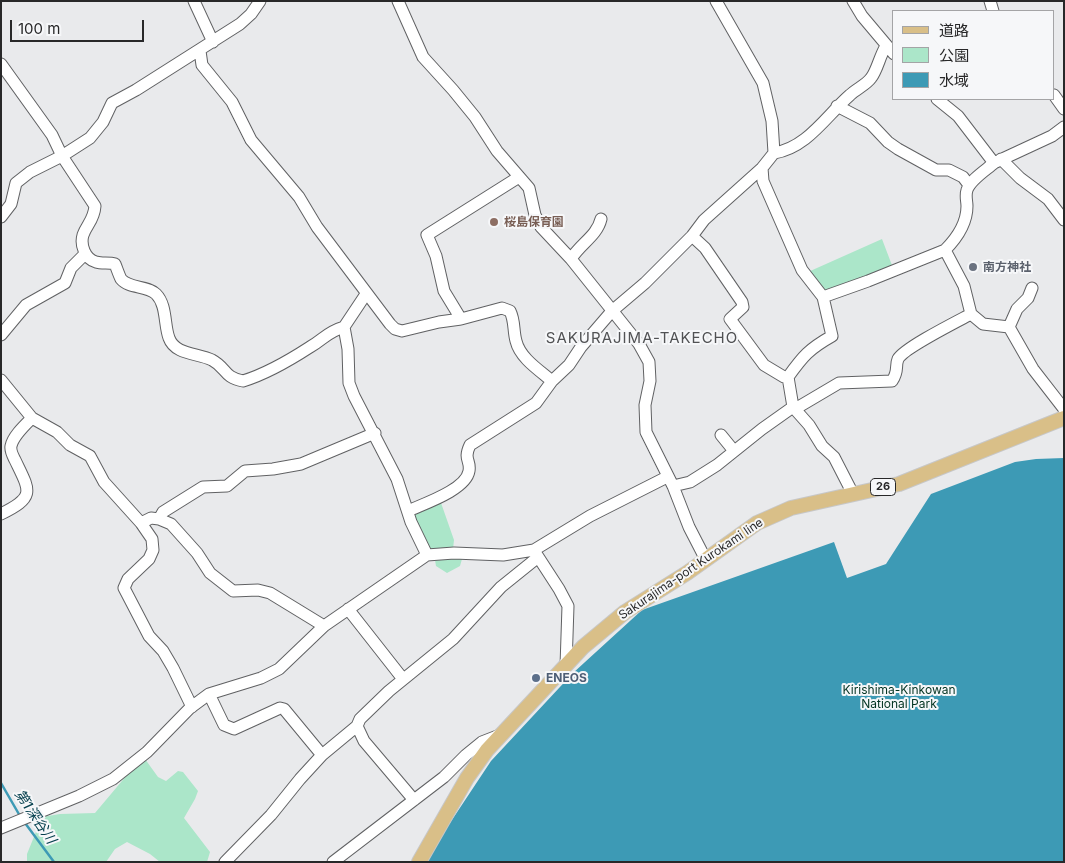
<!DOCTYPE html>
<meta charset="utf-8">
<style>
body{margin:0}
#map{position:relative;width:1065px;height:863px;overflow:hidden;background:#e9eaec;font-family:Inter,"Noto Sans JP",sans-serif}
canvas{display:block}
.frame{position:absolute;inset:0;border:2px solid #282829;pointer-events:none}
.legend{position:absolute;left:892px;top:10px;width:162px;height:90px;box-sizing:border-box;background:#f6f7f9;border:1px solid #a4a4a6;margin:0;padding:6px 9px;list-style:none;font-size:15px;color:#282829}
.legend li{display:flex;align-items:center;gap:10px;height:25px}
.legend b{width:25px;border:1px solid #a4a4a6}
.scale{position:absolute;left:10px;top:20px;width:134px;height:22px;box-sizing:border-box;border:2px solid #282829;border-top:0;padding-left:6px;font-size:15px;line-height:18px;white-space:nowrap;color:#282829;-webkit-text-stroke:4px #f6f7f9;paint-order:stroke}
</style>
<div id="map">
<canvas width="1065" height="863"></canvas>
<div class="frame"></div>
<ul class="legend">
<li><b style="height:6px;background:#d9bf88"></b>道路</li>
<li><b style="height:14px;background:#abe6c9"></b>公園</li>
<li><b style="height:14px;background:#3d9ab5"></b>水域</li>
</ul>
<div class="scale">100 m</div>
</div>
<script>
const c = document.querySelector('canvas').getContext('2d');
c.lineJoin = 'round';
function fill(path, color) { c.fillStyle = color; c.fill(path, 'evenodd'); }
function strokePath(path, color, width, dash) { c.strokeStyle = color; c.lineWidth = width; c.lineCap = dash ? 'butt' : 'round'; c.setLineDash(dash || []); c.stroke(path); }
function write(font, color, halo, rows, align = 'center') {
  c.font = font + ' Inter,"Noto Sans JP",sans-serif'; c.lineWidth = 4; c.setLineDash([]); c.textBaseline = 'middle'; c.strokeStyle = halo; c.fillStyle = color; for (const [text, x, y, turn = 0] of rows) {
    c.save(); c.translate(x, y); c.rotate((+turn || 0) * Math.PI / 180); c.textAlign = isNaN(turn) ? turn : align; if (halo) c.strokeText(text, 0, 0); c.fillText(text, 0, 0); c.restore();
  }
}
fill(new Path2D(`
 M882,239L893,268L824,294L808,272Z
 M440,500L454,540L453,549L430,551L412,514Z
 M453,556L462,559L460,566L447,573L436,566L435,560Z
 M145,759L158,777L166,781L178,771L183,772L198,791L195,799L184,818L210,852L207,862H160L150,854L127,842L115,849L106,862H27V854L42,817L60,814L95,813L127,775Z`), '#abe6c9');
fill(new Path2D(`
 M1064,458V862H424L491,761L573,673L642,610L834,542L847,578L886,564L931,494L1015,462L1036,459Z`), '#3d9ab5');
strokePath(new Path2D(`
 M1,783L20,816
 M25,823L54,862`), '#3d9ab5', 2.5);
const minor = new Path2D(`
 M194,1L213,42
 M398,1L423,57L453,90L475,117L497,151L529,188L535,215L541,227L571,259L639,344L649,362L650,381L645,405L646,432L673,486L689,527L706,560
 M853,1L862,16L894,54
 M990,1L993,11
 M200,51L202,65L232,102L251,140L299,197L317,227L390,324L395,329L402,331L439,322L461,319L502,308L510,311C515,321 513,330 516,341C520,358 539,370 552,381
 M1,64L52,135L62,156L95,206C94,220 87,224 83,235C80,245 85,259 96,262C102,264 109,262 115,264C117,269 119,275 121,279C129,289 147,285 156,294C167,305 164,325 169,338C175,355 198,353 212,360C227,368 223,377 243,381C266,374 290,360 310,347C324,339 327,332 344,327L366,294
 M1054,95L1064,109
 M937,99L958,116L994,163C986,170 970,180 967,190C965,196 967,201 967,206C967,224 957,238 945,250L964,286L971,314L983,324L1009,327L1033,369L1064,409
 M837,106L870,123L888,142L898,149L936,170H949L963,177L969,185
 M774,153C807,148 826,116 850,95C856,89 866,85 871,78C877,71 880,55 886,46
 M1001,159L1020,178L1048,199L1064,220
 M996,162L1052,136L1064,127
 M762,168L763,181L802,270L823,297L832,336C809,349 803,356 788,377L793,407L809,425L822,446L834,457L853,494
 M1,217L11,204L16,183L30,172L62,156L90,138L103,122L112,103L136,90L240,24L251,14L260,1
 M692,236L705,248L742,302L743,307L730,319L764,365L784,377H788
 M571,259C580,244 597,236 601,219
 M823,297L868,281L945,250
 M461,319L444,291L436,256L427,235L519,177
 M344,327L348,349L349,383L354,396L397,479L411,522L427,555
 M1009,327L1017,309L1028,298L1032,288
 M1,335L26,305L65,283L71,268L85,254
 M1,380L32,418L57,432L70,445L90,456L104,482L141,523L152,539L153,550L149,559L128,579L124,588L149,636L163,651L173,668L192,707
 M795,409L839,383L892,381C899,371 895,366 898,359C904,348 958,321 971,314
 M721,435L734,451
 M673,486L690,482L717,465L762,429L793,407
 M408,511C423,504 466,490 469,471C471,460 463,460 470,445L536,403L552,381L569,365L581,347L612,311L645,283L692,236L704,220L762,168L774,153L772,121L763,83L716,1
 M1,514C36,497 30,491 15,460C13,456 10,451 11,446C13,436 25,425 32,418
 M159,519L163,512L203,487L227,486L245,471L273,469L301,464L375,433
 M141,523L151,518L159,519L171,524L197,553L210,573L233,591L258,590L270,593L324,626
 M535,552L559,589L568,606L566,666
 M348,609L403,679
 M209,694L224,725L234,729L280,708L284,709L322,755
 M414,800L364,741L357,726L360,719L389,691L453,639L501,587L537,558
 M1,828L79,796L113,779L147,752L190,708L209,694L261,678L279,669L324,626L427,555L454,553L503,555L534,550L590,516L667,477
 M225,862L271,815L300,779L322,755L357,726
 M333,862L444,777L466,755L482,742L500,735`);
const major = new Path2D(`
 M419,862L467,778L487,750L583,647L625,612L687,573L757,523L791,508L899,484L1064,418`);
strokePath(minor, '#606163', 13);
strokePath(major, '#c7c7c7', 16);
strokePath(minor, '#fff', 11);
strokePath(major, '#d9bf88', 14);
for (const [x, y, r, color] of [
 [494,222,5,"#8d6e63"],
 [973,267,5,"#6b7280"],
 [536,678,5,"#5c6f8a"]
]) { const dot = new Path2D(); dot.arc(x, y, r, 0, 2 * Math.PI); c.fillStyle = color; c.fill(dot); strokePath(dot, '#f6f7f9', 2); }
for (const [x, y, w] of [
 [883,487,25]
]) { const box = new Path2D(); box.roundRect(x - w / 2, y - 8.5, w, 17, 4); c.fillStyle = '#f6f7f9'; c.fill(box); strokePath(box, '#282829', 1); }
write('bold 11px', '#282829', null, [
 ["26",883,487]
]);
write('bold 12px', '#785e54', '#f6f7f9', [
 ["桜島保育園",504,222]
], 'left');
write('bold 12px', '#5b616d', '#f6f7f9', [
 ["南方神社",983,267]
], 'left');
write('12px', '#282829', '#f6f7f9', [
 ["Sakurajima-port Kurokami line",691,569,-34]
]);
write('bold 12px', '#4e5e75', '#f6f7f9', [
 ["ENEOS",546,678]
], 'left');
write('12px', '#023321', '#f6f7f9', [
 ["Kirishima-Kinkowan",899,690],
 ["National Park",899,704]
]);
write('italic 14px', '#06404e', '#f6f7f9', [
 ["第1深谷川",35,817,56]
]);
c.letterSpacing = '1px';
write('15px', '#515254', '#f6f7f9', [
 ["SAKURAJIMA-TAKECHO",642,338]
]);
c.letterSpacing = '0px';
</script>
